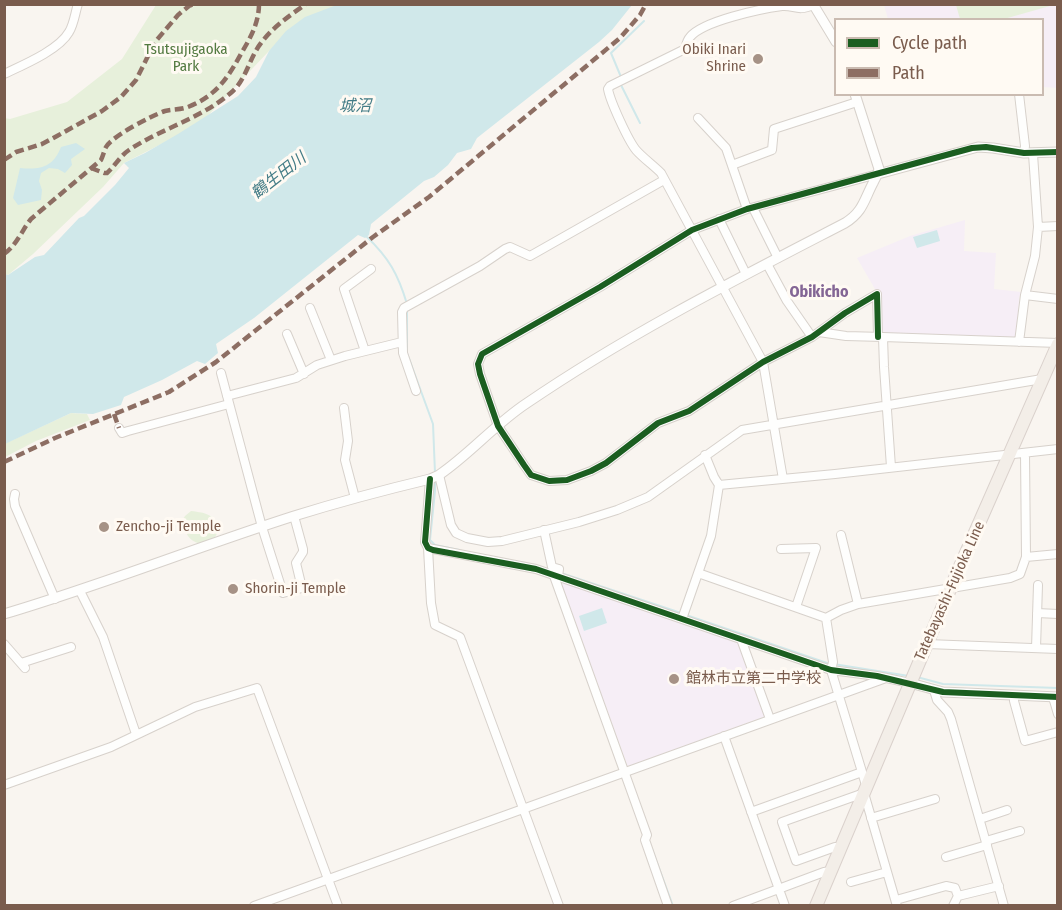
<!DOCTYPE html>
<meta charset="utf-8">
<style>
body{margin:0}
#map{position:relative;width:1062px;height:910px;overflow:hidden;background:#f9f5f0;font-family:"Fira Sans Condensed",sans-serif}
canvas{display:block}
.frame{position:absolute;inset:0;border:6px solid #7a5c4d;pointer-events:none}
.legend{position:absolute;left:834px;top:18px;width:210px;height:78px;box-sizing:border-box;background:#fffaf3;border:2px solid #cabbb1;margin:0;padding:8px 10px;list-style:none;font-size:18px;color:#7a5c4d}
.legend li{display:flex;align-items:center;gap:12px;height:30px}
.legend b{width:30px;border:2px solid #cabbb1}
</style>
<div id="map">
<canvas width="1062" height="910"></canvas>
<div class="frame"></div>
<ul class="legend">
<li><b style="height:8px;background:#1b5e20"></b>Cycle path</li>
<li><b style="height:8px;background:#8d6e63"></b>Path</li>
</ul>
</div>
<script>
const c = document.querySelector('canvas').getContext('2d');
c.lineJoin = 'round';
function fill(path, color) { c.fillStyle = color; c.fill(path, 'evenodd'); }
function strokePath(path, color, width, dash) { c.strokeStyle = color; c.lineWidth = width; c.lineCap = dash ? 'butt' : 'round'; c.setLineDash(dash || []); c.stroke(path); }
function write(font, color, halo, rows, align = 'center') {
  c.font = font + ' "Fira Sans Condensed","Noto Sans JP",sans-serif'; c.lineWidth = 6; c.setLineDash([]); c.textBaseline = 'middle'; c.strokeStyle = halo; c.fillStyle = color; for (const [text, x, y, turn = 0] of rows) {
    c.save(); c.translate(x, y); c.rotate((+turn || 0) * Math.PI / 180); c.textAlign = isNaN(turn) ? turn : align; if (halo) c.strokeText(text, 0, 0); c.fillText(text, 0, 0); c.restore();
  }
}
fill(new Path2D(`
 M884,5H1057V88L1043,87L1042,20L888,19Z
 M965,220L964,251L996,253L994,289L1021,292L1019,298L1017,339L880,335L879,296L857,258L910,236Z
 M560,581L738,641L766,716L628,767Z`), '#f6eef6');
fill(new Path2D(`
 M1057,4L1004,19H960L956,5Z
 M156,5H363L313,15L269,51L199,125L124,163L103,187L33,254L8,275L4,274V118L10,119L67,102L122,59Z
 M71,413L87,414L90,420L36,441L5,457L4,444Z
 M191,511C207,513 214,514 219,530L215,537L200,544C186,539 186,533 183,519L185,516Z`), '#e7f0db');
fill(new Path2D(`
 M341,4L632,5L612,30L599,42L477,138L471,149L457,153L448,165L434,177L424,181L371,224L369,235L365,238L358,235L254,318L216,344L218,353L205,364L197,361L162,380L124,397L121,405L93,414L71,413L5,444V274L8,275L35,257L44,255L79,218L84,216L115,185L129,168L124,163L145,153L178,134L238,96L256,77L269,51L286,31L305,17L334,6Z
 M76,143L85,149L71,159L72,165L65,173L58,169L49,168L41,173L39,181L42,190L41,200L18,205L13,198L20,168C41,170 53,167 61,147Z
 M937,230L940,241L917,248L913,237Z
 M602,608L607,623L584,631L579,616Z`), '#d0e8ea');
strokePath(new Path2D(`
 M621,77L611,53L644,21
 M621,83V85L640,123
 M366,236C389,258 398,274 407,304
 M407,310V353L433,424L435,473
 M435,479V491L430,540L435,545L459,550
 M561,573L681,613
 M686,615L827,663L909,676
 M917,677L943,684L1058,688
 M652,849L673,906`), '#d0e8ea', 2);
const minor = new Path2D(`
 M4,74C23,65 59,50 69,32C74,24 75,13 78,4
 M1019,94L1025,146L1024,153
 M698,118L726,148L747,209
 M732,165L772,150L774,129L857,102
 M753,208L778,258
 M719,219L746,274
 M1038,227L1058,226
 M767,264L787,301L812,337
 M1025,295L1035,256L1038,227L1033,154
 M310,308L331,360
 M819,332L846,336L883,337L884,367L891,467
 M287,334L304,374
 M878,337L877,294L845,313L812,337L763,362L689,411L658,423L606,463L591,471L567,480L549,481L531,475L524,465L498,426L480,374L478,364L482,354L600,287L692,230L747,209L878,174
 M883,337L1058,343
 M1019,342L1025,295L1058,299
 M365,351L344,289L371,269
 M221,373L262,527L283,593L302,588L296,563L303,552V549L294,516
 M416,391L403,353L402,312L404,308L480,266L505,249L510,247L530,256L664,180
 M227,396L296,378L317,365L345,356L402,342
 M344,408L348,441L345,460L355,498
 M119,428L122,433L128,431L229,404
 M439,475L451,525L456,533L467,538L488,542L502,541L579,522L617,510L648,497L742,430L1042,379
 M430,479L425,542L428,548L536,569L831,670L877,676L910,683
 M783,479L763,362L661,173C653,165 643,158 636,150C628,140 610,101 608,89L610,86L685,49C686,45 687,40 690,37C703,21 760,9 782,6C795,5 797,12 813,5
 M719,485L835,474L1058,449
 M15,494L14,499L15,506L55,599
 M544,530L552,567L559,569L558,577
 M841,535L858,604
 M428,548L431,603L435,625L460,637L559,906
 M781,549L816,548L796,607
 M1026,557L1058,554
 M698,573L826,618
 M554,576L647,835L645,840L668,906
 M80,591L103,637L136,734
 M1037,613L1058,614
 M682,619L711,536L719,485L714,477L705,455
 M741,639L770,719
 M4,644L25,668
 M927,644L1058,649
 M1036,648L1038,585
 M21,663L71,647
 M934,690L937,700L948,712L951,719L1004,906
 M1014,695V701L1025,741L1058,732
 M1053,697L1058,714
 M724,736L785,906
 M4,785L111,747L195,707L257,688L338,906
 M866,785L831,670L833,662L826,618L841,610L858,604L1010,578L1020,574L1026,557L1025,453
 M751,812L862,772
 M871,818L935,799
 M980,819L1007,810
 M986,841L1020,831
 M840,848L835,847L796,861L782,822L864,793L897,906
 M946,857L987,845
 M851,882L887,872
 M896,900L946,886L955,888L958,896
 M254,906L886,678
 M733,906L824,872L831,871
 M953,906L958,896L999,886`);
const tertiary = new Path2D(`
 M813,4L836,42
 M878,174L978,147L993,148L1024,153L1058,152
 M4,614C102,585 197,547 294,516C339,502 384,490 430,479L439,475C470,454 495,424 527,403C628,334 737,279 845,223C863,212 864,200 873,183C875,178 878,175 879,169L855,94
 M910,683L943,692L1058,697`);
const primary = new Path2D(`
 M816,906L951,587L1058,344`);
strokePath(minor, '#d7d1cb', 10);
strokePath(tertiary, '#d7d1cb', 11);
strokePath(primary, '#dad1cc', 14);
strokePath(minor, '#fefefd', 8);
strokePath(tertiary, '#fefefd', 9);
strokePath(primary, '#f3eee8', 12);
strokePath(new Path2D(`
 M4,160L16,152L42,144L57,136L102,111L121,97L136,80L155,42L178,15L189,6L194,4
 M91,168L104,173H107C115,166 120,156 129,150C162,128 203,118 233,91C246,79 250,57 261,43C273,27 289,16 306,4
 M4,254C17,245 22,230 31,219L101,160C103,156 104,151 106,147C112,136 153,115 165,111C173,109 180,110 188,107C216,96 228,78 242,52C251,37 259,22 259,4
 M114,414L119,428
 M4,462L55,438L169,392L216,362L373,237L429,197L620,38L640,15L646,4`), '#8d6e63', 4.5, [9, 4.5]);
strokePath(new Path2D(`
 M878,337L877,294L845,313L812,337L763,362L689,411L658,423L606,463L591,471L567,480L549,481L531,475L524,465L498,426L480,374L478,364L482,354L600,287L692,230L747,209L972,148L986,147L1024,153L1058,152
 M430,479L425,542L428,548L433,550L536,569L831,670L877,676L943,692L1058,697`), '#1b5e20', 6);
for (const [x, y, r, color] of [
 [758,59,6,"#a69286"],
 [104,527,6,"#a69286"],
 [233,589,6,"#a69286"],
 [674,679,6,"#a69286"]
]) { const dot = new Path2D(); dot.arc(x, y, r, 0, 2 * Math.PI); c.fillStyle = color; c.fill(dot); strokePath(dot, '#fffaf3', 2); }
write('15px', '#537a41', '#fffaf3', [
 ["Tsutsujigaoka",186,50],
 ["Park",186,67]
]);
write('15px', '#7a5c4d', '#fffaf3', [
 ["Obiki Inari",746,50,"right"],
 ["Shrine",746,67,"right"],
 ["Zencho-ji Temple",116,527],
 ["Shorin-ji Temple",245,589],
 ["館林市立第二中学校",686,679]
], 'left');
write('15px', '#7a5c4d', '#fffaf3', [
 ["Tatebayashi-Fujioka Line",950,591,-66]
]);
write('italic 16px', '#437c86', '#fffaf3', [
 ["城沼",355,107],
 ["鶴生田川",279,176,-38]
]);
write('bold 16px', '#846695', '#fffaf3', [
 ["Obikicho",819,293]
]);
</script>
